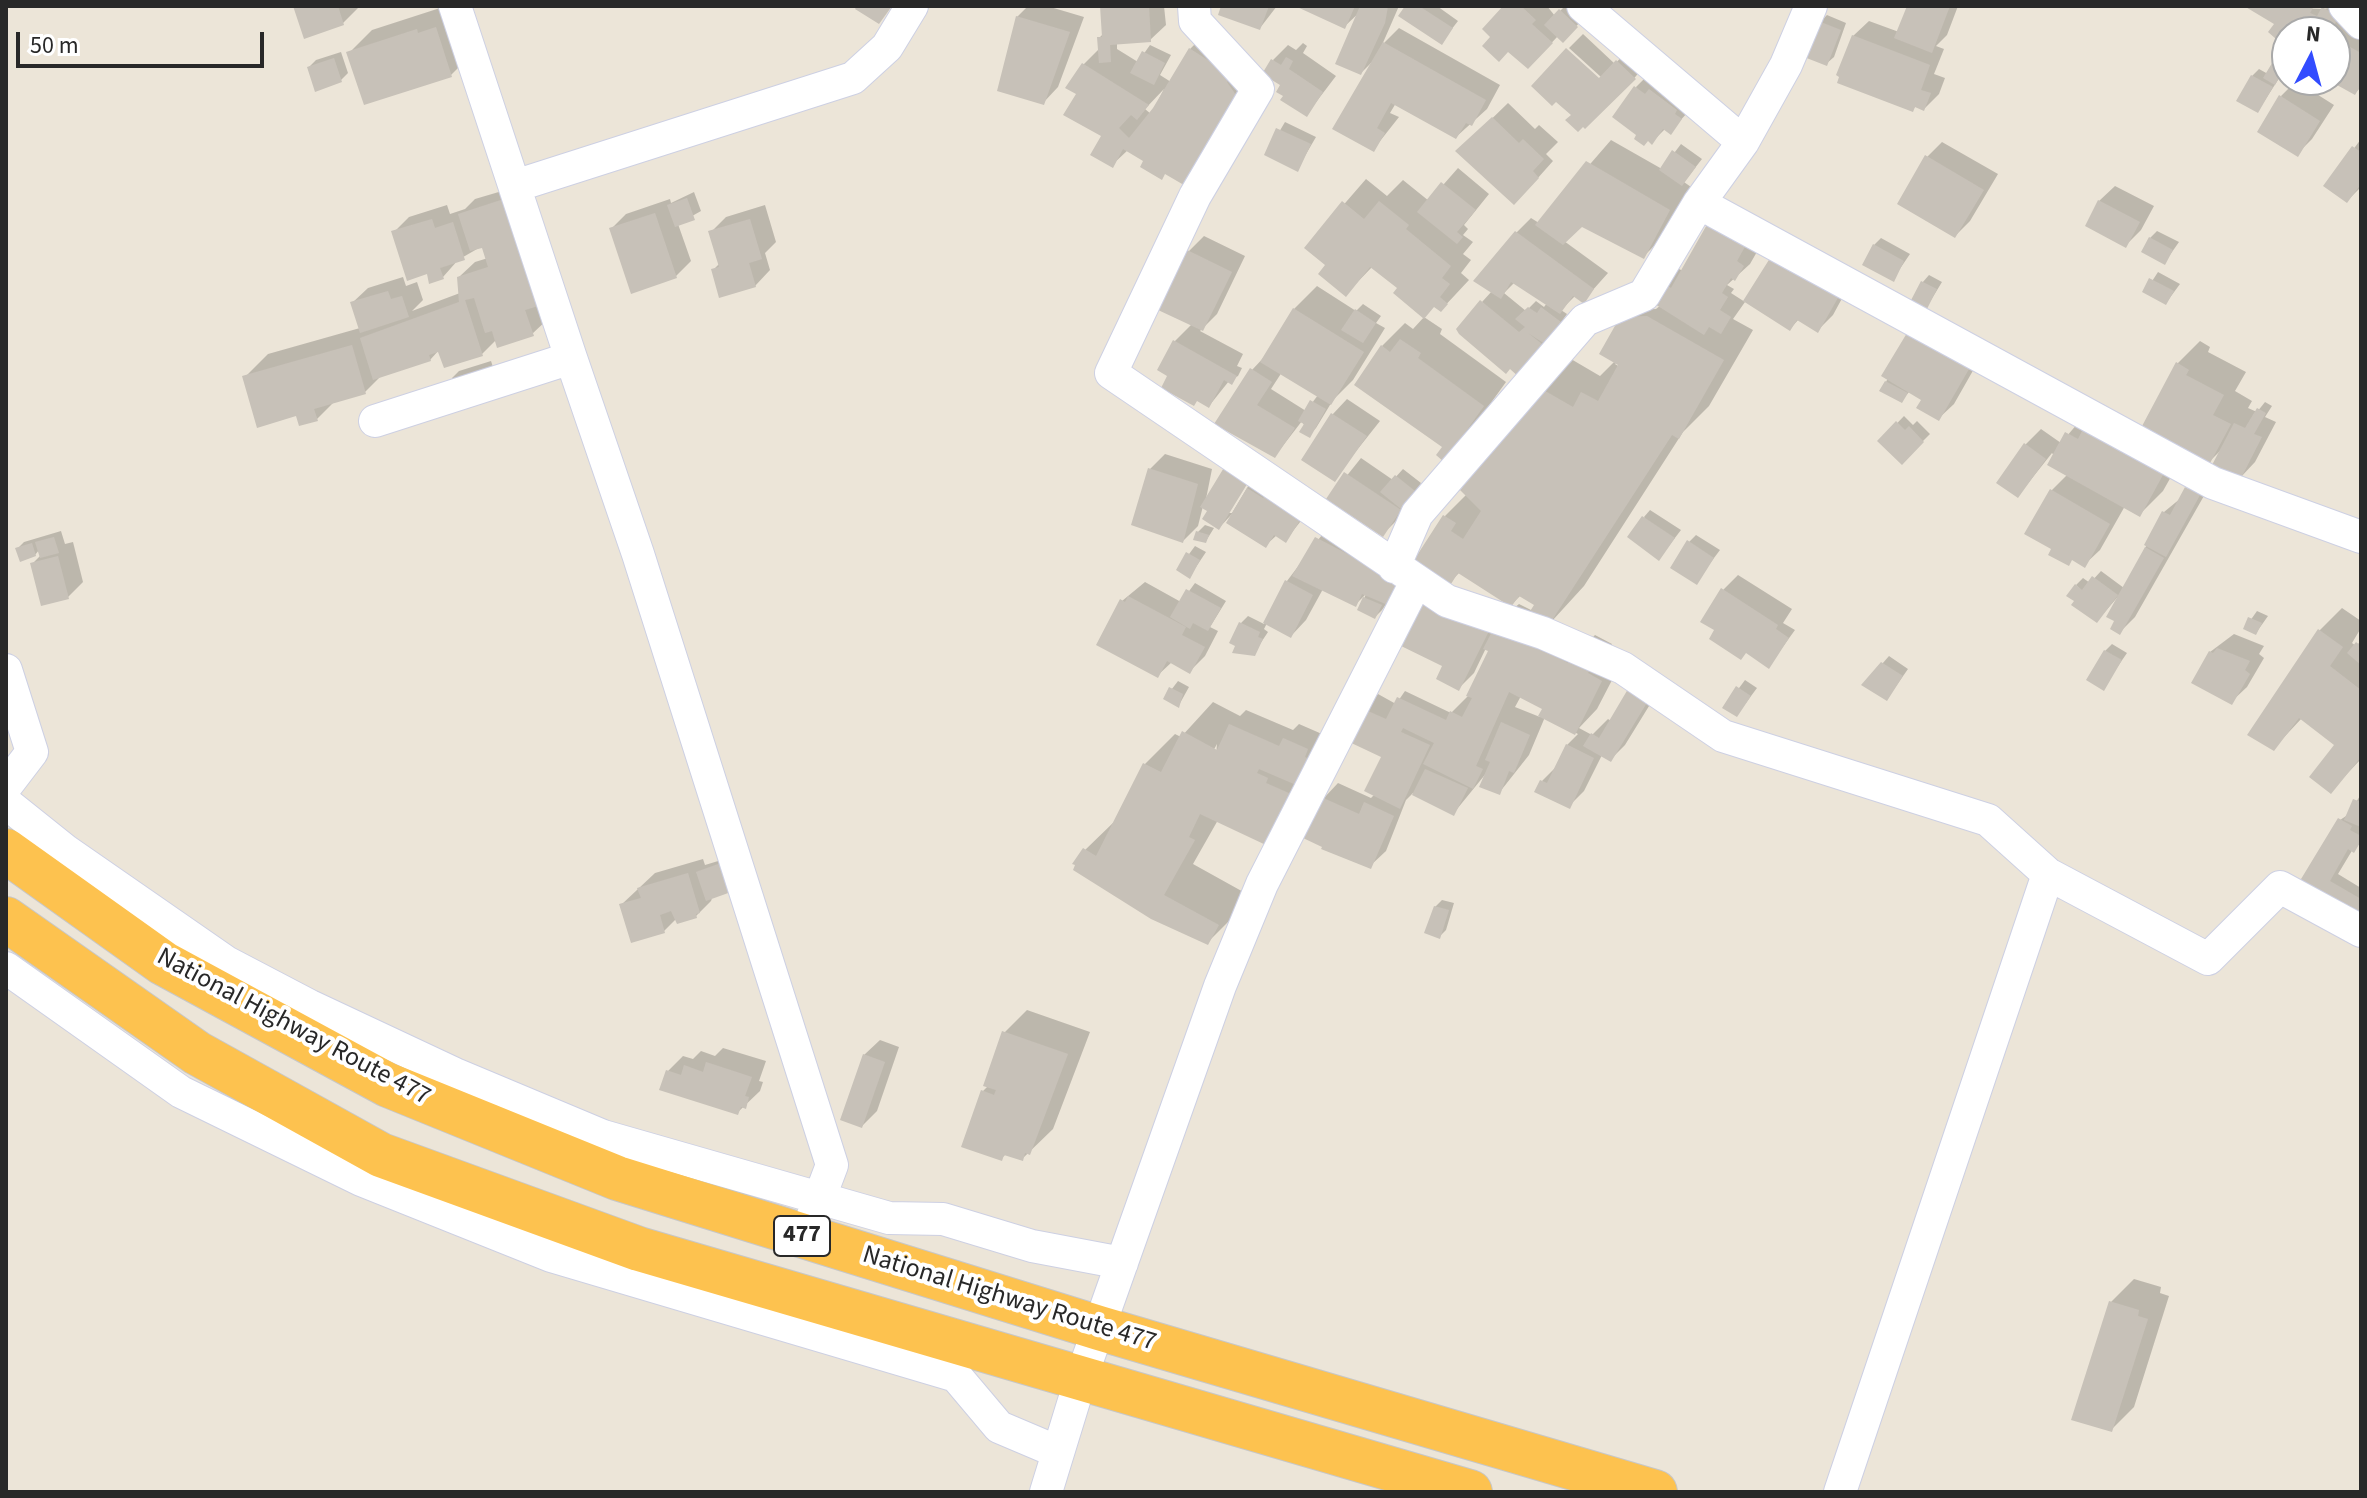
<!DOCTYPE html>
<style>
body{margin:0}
#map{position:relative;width:2367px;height:1498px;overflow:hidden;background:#ece5d8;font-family:"Source Sans 3",sans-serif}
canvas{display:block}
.frame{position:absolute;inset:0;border:8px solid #282828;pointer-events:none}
.north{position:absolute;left:2271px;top:16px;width:80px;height:80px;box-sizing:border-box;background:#fff;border:2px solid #a9a9a9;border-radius:50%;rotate:6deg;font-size:22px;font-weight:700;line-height:32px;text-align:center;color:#282828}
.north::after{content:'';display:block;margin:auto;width:28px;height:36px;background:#324cff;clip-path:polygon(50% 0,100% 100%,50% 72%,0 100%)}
.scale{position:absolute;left:16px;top:32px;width:248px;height:36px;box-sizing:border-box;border:4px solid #282828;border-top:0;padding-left:10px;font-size:24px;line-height:28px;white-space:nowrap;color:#282828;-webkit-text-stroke:6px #fff;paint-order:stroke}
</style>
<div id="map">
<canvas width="2367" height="1498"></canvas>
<div class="frame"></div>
<div class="north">N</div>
<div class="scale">50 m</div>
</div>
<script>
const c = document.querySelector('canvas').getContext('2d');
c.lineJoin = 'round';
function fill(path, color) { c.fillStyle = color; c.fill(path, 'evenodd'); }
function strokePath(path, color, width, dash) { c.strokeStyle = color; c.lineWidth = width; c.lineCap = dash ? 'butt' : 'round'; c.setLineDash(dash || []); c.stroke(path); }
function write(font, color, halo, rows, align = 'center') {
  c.font = font + ' "Source Sans 3",sans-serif'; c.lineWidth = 8; c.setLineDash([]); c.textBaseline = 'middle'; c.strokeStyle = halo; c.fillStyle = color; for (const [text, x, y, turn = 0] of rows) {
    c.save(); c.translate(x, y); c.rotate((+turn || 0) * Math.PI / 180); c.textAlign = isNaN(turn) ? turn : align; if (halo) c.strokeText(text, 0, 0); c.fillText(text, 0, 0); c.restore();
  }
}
fill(new Path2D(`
 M295,6H358V8L343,23Z
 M1028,6H1047L1084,17L1058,87L1043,103L1017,17Z
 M1102,6H1164L1166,25L1150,40L1117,42V49L1138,62L1150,45L1171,55L1160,75L1171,82L1190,49L1205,34L1252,82L1229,121L1146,160L1128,150L1112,165L1104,136L1078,94L1083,65L1100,48L1099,38L1104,33ZM1164,89L1151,114L1145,109Z
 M1223,6H1277L1260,28Z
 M1300,6H1399L1382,45L1399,28L1500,85L1487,109L1456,137L1396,103L1390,113L1399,117L1373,150L1371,63L1361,73L1362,10L1344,27Z
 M1407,6H1437L1458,21L1441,43Z
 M1506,6H1547L1555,16L1565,6H1570L1583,19L1563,40L1558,36L1543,52L1493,37Z
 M1909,6H1958L1947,35L1936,46L1944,49L1934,74L1945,78L1939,94L1924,109L1916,106L1913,109L1853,36L1869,21L1899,32Z
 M2248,6L2323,9L2340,6L2361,30V87L2355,93L2332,80L2335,32H2320L2324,27L2314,21L2308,32H2287V44L2277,23Z
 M440,8L474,52L451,75L349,53L372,30Z
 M1827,15L1846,23L1834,57L1826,64L1820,22Z
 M1583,34L1615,64L1624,54L1641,70L1626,88L1601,83V77L1569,48Z
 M1303,43L1307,46L1303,53L1336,76L1307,114L1283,84L1273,60L1288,45L1296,50Z
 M2287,44V66L2258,111L2252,76L2259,69L2268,74Z
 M341,52L348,73L341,80L309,67L316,60Z
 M1651,72L1696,103L1670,132L1666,128L1652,142L1636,87Z
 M2296,81L2334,105L2312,139L2297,154L2281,96Z
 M1508,103L1535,129L1539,125L1558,142L1546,154L1553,161L1529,188L1473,137Z
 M1285,122L1316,137L1302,161L1266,154Z
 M2361,139V187L2347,201L2326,186Z
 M1611,140L1662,169L1681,144L1702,159L1684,182L1691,187L1666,234L1643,257L1582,225L1564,241L1608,273L1583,301L1576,295L1561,310L1567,314L1535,360L1482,302L1492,291L1516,233L1531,218L1539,223ZM1515,282L1547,303L1544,307L1536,301L1526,311L1504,293Z
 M1942,142L1998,174L1970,221L1955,236L1927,157Z
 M1458,168L1489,194L1464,225L1468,229L1463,235L1473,242L1463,254L1471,260L1461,273L1469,280L1441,310L1400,288L1373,266L1346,294L1328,264L1307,247L1366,179L1387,196L1403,180L1429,201Z
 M519,186L548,319L532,334L496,340L482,354L439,350L430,360L382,375L364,393L334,402L317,419L298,414L245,377L268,354L360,328L352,303L368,288L403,277L406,286L417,282L423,300L412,311L460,293L459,277L475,262L488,258L484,245L458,260L443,277L428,272L394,232L409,217L447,205L450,214L465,209L475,199Z
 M2115,186L2154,206L2141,230L2126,245L2099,201Z
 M694,192L701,211L678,224L691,261L676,276L611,229L626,214L670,199L671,203Z
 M765,205L776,242L765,253L770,270L755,286L713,270L720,263L711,232L726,217Z
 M2157,231L2179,242L2165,262L2150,238Z
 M1706,232L1758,250L1750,264L1727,285L1734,289L1731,293L1745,302L1733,319L1753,330L1709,406L1683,432L1584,586L1552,621L1590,640L1595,635L1612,644L1610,650L1624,657L1597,709L1579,728L1592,735L1608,719L1611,721L1662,685L1625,745L1610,760L1602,755L1584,791L1569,806L1542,781L1558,765L1567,745L1578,734L1545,717L1529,755L1499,793L1488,771L1453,814L1413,793L1406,800L1386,851L1370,866L1323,799L1338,783L1371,798L1375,794L1384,756L1363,709L1378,694L1396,704L1405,691L1451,713L1469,695L1491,650L1486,648L1474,673L1459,688L1445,665L1519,604L1533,611L1537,605L1521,595L1511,605L1460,572L1451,581L1445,516L1467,494L1541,389L1571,359L1600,376L1615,361L1629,310L1656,309L1661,305L1664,284L1679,269L1683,271ZM1626,354L1620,367L1615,364ZM1521,696L1545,708L1540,717L1515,707Z
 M1204,236L1245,256L1217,314L1200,331L1243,354L1237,366L1242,368L1238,376L1229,381L1209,406L1170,375L1175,341L1192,324L1189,251Z
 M1881,238L1910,254L1893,279L1874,245Z
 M1788,241L1852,280L1833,315L1818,330L1799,319L1790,329Z
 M2158,272L2180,284L2166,303L2145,292Z
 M1929,275L1942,282L1925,310L1922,283Z
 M1317,286L1356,311L1363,304L1381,316L1376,323L1385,328L1353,380L1333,400L1316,428L1309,435L1302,421L1275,456L1238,433L1252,370L1266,355L1294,309ZM1282,372L1318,395L1306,411L1271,389Z
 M1424,317L1442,329L1440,334L1506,382L1467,436L1444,459V446L1382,346L1405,323L1413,329Z
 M1909,334L1983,353L1954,404L1938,419L1924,399L1910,391L1901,401L1886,382Z
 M2200,341L2210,347L2208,352L2246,372L2235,391L2252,401L2248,408L2257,412L2265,402L2272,406L2265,417L2276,422L2255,462L2240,478L2221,450L2209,462L2186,450L2163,491L2140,514L2125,506L2100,550L2084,565L2053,549L2051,491L2068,474L2052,453L2018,496L2026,444L2041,429L2061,443L2089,410L2144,427L2177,364Z
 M491,361L493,367L454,384L452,378L459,371Z
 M1347,399L1380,421L1334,479L1332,415Z
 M1904,416L1913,425L1917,421L1930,434L1902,462L1880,441Z
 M1242,452L1263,465L1251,487L1264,474L1279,484L1282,481L1314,504L1286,540L1277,535L1266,545L1229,522L1232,514L1219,528L1204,519L1209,510L1203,506L1198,526L1183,541L1134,524L1150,469L1165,454L1212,469L1205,504L1226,468ZM1252,471L1256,473L1232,513H1227Z
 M1361,458L1393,480L1403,469L1421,483L1397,520L1382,535L1329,498Z
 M2202,473L2213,480L2135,617L2120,632L2121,593L2104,613L2076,585L2083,578L2090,583L2101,571L2124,588L2164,512L2181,498Z
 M1650,510L1681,530L1665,551L1644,517Z
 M1331,523L1413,565L1382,610L1375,617L1359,610L1366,594L1356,604L1323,589L1306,620L1291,636L1267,623L1264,629L1268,632L1254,653L1234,652L1241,623L1248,616L1264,624L1287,581Z
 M1205,525L1214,528L1206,541L1197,533Z
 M61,531L65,544L73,542L83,582L68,597L32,564L41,555L39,550L35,555L17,549L24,542Z
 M1696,535L1720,550L1696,582L1689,542Z
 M1195,546L1206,552L1190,576L1178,569Z
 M1738,575L1792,609L1783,623L1795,630L1769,666L1717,630L1723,590Z
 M1145,582L1181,602L1195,583L1226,601L1210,627L1218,631L1205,656L1190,671L1172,662L1158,675L1122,601Z
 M2342,608L2361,621V628L2352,643L2356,646L2361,641V759L2331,791L2337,744L2302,718L2274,748L2319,631Z
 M2257,611L2268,616L2256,633L2245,628Z
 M2234,634L2264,646L2259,654L2264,658L2247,687L2231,702L2210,652Z
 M2112,644L2127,653L2103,688L2105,651Z
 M1889,656L1908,669L1887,699L1882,664Z
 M1745,680L1757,688L1737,715L1725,707Z
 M1178,681L1189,687L1179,705L1165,698Z
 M1213,702L1240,716L1246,710L1293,730L1299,724L1322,734L1298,813L1218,820L1193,864L1247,894L1238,912L1208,942L1085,850L1116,820L1145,764L1175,734L1181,737ZM1217,744L1216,755L1207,762Z
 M2361,794V843L2353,849L2338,874L2361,888V916L2322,893L2340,820L2349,814Z
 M728,858L711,901L696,916L677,918L664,931L621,905L655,873L703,859L705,865Z
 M1442,900L1454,903L1446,930L1439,937L1435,907Z
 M1027,1010L1090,1032L1053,1129L1022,1159L1007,1153L1001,1159L983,1091L988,1086L1004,1033Z
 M880,1040L899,1047L877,1111L862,1126L864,1055Z
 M723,1048L766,1061L759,1081L763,1082L760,1091L738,1112L668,1071L683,1056L693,1059L701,1051L715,1056Z
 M2134,1279L2161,1287L2160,1293L2169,1296L2134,1407L2111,1430V1302Z`), '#0003');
fill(new Path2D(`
 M293,6H338L344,25L304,39Z
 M857,6H892L879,24L855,9Z
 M1100,6H1149L1151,42L1110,45L1111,62L1099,63L1097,37H1102Z
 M1221,6H1269L1260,30L1218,15Z
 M1295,6H1355L1345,29Z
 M1360,6H1388L1385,23L1361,75L1335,64Z
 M1405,6H1419L1453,28L1442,45L1398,16Z
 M1503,6H1521L1536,20L1532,24L1553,43L1528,69L1508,52L1499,62L1482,46L1490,37L1482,29Z
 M1907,6H1950L1932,53L1894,38Z
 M2244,6H2314L2310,13L2317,16L2322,7L2339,17L2330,32L2312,23L2306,32H2287V64L2275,85L2263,78L2283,45L2268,32L2274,24Z
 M1559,9L1578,27L1563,43L1544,25Z
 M1016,16L1070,32L1044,105L997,91Z
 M1818,21L1841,30L1827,66L1804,57Z
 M436,27L452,77L364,105L346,52L417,29L418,33Z
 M1852,35L1930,65L1921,90L1931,93L1924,111L1915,107L1913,112L1837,83L1839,77L1836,75Z
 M2335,39L2361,53V85L2355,95L2328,80H2335Z
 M1383,42L1486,100L1472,126L1466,123L1456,139L1391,103L1377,128L1385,133L1374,152L1332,129Z
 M1189,48L1231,75L1227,82L1238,98L1189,188L1165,174L1162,180L1140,167L1143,161L1123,149L1113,168L1090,155L1101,136L1063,115L1076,94L1065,88L1082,63L1149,105L1137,120L1131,115L1119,128L1129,138L1153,108Z
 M1566,48L1599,78L1616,60L1636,79L1585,129L1583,127L1578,132L1565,120L1571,115L1556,102L1552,106L1531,86Z
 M1142,51L1165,63L1154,85L1130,73Z
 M1286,57L1293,61L1289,69L1323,92L1307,117L1280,100L1283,96L1276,92L1280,85L1262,74L1271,59L1281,65Z
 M334,58L342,82L315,92L307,67Z
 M2251,75L2273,87L2258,113L2236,101Z
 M1634,86L1645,94L1649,89L1677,110L1675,114L1682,119L1671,135L1663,129L1652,145L1648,141L1644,146L1634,139L1636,135L1612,117Z
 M2279,95L2320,121L2298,157L2257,132Z
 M1492,117L1519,143L1523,139L1544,159L1533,171L1539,178L1514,205L1455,151Z
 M1276,128L1311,144L1298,172L1264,155Z
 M2352,146L2361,152V184L2347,203L2323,186Z
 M1672,150L1696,167L1682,186L1659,170Z
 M1925,155L1984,190L1955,238L1897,204Z
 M1586,161L1670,210L1644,259L1582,227L1563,245L1535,225Z
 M1441,182L1476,210L1457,232L1463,237L1457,244L1417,212Z
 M687,198L695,220L675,227L667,205Z
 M504,199L538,306L525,310L534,336L497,348L492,331L485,333L474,298L465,300L483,356L444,368L438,352L429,355L431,361L373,380L360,338L459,302L457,277L488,267L482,248L470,251L458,214Z
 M2098,200L2140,222L2126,248L2085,226Z
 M1342,201L1364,219L1379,201L1409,225L1406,229L1451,266L1442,278L1450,284L1440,297L1448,304L1441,312L1434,307L1424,319L1393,293L1397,288L1370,267L1346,297L1318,274L1325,265L1304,248Z
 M655,213L677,278L631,294L609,228Z
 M432,219L435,228L453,222L465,260L440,268L444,279L429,284L427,274L407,281L391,231Z
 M750,219L762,259L749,263L756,287L719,298L711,269L719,267L708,231Z
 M1709,221L1747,243L1737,261L1744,266L1735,281L1731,278L1722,293L1728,297L1720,310L1731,317L1721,334L1709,327L1704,335L1650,301L1662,282L1671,288Z
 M1515,231L1594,289L1584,304L1573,296L1560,314L1511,282L1501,299L1473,281Z
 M2149,237L2173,250L2165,265L2141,252Z
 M1873,244L1904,261L1894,282L1862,265Z
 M1187,250L1232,272L1203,331L1158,310Z
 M1772,255L1839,296L1818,333L1797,320L1790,331L1743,301Z
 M2149,278L2174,291L2166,305L2142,292Z
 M1921,281L1937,289L1925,313L1909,304Z
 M388,291L391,299L402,296L409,317L360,333L350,302Z
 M1480,300L1519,332L1525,327L1515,319L1528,307L1537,313L1541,307L1561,322L1545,344L1528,333L1542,344L1520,378L1510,369L1506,374L1459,334L1456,329Z
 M1293,308L1364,352L1331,405L1260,362Z
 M1355,309L1376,323L1363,343L1341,330Z
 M1647,316L1724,360L1679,439L1672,435L1547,628L1527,616L1534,605L1519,596L1511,607L1458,573L1451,584L1414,560L1443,515L1456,523L1451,531L1463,539L1481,511L1460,490L1540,388L1573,407L1581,392L1598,401L1618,365L1599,354L1620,317Z
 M1907,333L1969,369L1939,421L1916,408L1921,400L1881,376Z
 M1400,339L1421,353L1418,358L1484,406L1444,462L1436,455L1442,447L1354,385L1381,345L1390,352Z
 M1173,340L1237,376L1232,385L1224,380L1209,408L1197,401L1194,406L1161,388L1167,376L1157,370Z
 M352,345L366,394L314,409L318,421L299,426L296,416L257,428L242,376Z
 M2176,362L2189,370L2186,375L2224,395L2213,415L2231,424L2209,465L2141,428Z
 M1250,368L1272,382L1257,405L1295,428L1275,458L1214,424Z
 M1885,381L1908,393L1902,403L1879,391Z
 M1310,400L1326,409L1310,438L1299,432L1304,424L1298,421Z
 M2257,408L2266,413L2254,434L2262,437L2240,480L2212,465L2234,423L2245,428Z
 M1331,413L1367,436L1335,482L1301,460Z
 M1896,421L1905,430L1909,426L1924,442L1902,465L1877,441Z
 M2083,429L2164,473L2140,517L2047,465L2065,432L2078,439Z
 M2024,443L2046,459L2018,498L1996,483Z
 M1225,466L1249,481L1219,530L1202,519L1207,511L1200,507Z
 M1148,468L1198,484L1183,543L1131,525Z
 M1344,472L1401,510L1383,537L1326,499Z
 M1395,475L1415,491L1401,509L1380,492Z
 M2185,487L2200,495L2166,557L2144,545L2162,511L2170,515Z
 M1247,488L1263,498L1265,495L1300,520L1286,543L1274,535L1266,548L1226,523Z
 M2050,489L2110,524L2085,568L2072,560L2069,566L2048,555L2051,549L2024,534Z
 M1642,516L1675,538L1659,561L1627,537Z
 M1196,531L1209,535L1206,543L1193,540Z
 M54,537L59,553L40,558L35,542Z
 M1315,537L1399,581L1388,605L1362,594L1356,607L1292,576Z
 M1687,540L1714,558L1697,585L1670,568Z
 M32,543L36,556L20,562L15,548Z
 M2145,547L2164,558L2120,635L2110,629L2114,621L2106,617Z
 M1186,552L1200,560L1190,579L1176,570Z
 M58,556L69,599L41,606L30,563Z
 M2092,576L2118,595L2097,623L2071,605L2074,601L2066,596L2075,584L2082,590Z
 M1285,580L1313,595L1291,638L1263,623Z
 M1721,588L1778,625L1776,629L1789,638L1769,669L1746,653L1741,660L1709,639L1714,630L1700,622Z
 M1186,589L1221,608L1208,631L1193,623L1190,629L1170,617Z
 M1421,595L1490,629L1459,691L1436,679L1442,666L1397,644Z
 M1128,596L1186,627L1182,635L1205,647L1190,674L1167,661L1158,678L1096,645L1120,599L1125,602Z
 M1363,597L1382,605L1375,619L1357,610Z
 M2248,617L2262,623L2256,635L2243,629Z
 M1239,622L1260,632L1258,637L1263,639L1255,656L1232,653L1235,646L1229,643Z
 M1495,626L1568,663L1571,657L1591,667L1588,673L1602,681L1575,735L1538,716L1542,709L1509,692L1476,766L1483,769L1473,789L1423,764L1434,743L1403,728L1401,732L1430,745L1400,809L1364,791L1381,757L1345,740L1361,708L1386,719L1397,697L1446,720L1450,711L1462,717L1472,698L1466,696L1488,651L1483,649Z
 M2318,629L2343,647L2330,666L2361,690V757L2331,794L2309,777L2334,745L2299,718L2274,751L2247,735Z
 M2356,642L2361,646V665L2347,653Z
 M2217,648L2250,661L2245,670L2250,674L2232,705L2191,683L2209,651L2213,653Z
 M2104,650L2122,660L2104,691L2086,680Z
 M1881,662L1903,676L1887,701L1861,685Z
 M1736,686L1751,696L1737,717L1722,708Z
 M1169,687L1183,694L1179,708L1163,699Z
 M1628,689L1648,701L1611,762L1583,746L1591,733L1599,738Z
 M1501,722L1530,735L1514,773L1509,771L1500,795L1479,787L1490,762L1485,760Z
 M1229,724L1279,746L1283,738L1308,749L1305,757L1313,761L1301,787L1259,769L1257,773L1268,778L1266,783L1291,794L1268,846L1200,814L1189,837L1195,840L1164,895L1219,925L1208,945L1151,919L1073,870L1075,865L1072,864L1083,848L1096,856L1143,763L1161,772L1182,731L1217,750Z
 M1566,744L1594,758L1570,809L1534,792L1540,780L1547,783Z
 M1425,769L1468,788L1454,816L1412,795Z
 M1321,797L1359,814L1364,802L1394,816L1371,869L1321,849L1322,847L1303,838Z
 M2353,799L2361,802V827L2344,820Z
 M2338,818L2352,826L2350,830L2361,836V841L2354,853L2348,849L2330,881L2361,899V918L2298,884Z
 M721,863L731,892L706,901L696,872Z
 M688,873L700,913L696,914L697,918L677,924L671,911L660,915L665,933L631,943L619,904L641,898L637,888Z
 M1434,906L1449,910L1440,939L1424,933Z
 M1002,1031L1068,1054L1030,1155L1025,1153L1023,1161L1004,1155L1002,1161L961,1147L981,1090L994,1095L996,1090L983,1086Z
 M863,1054L885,1062L862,1128L840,1120Z
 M706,1062L752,1077L745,1096L749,1097L746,1109L741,1107L738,1115L659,1090L666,1070L681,1075L684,1065L703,1072Z
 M2109,1301L2139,1310L2138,1316L2148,1319L2112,1432L2071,1420Z`), '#c7c1b8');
const minor = new Path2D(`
 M1194,6L1195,21L1258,89L1195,196L1111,373L1447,601L1543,633L1623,668L1723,736L1988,820L2048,874L2208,959L2280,887L2361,931
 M1583,6L1743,142
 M2345,6L2361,23
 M515,186L853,78L887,47L912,6
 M1699,203L2213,483L2361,537
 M571,358L638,554L832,1165L812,1218
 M375,421L571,358L455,6
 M1394,567L1417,514L1585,320L1644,295L1699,203L1743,142L1786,65L1811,6
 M6,670L32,752L6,786
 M6,803L66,851L226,962L310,1006L455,1074L603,1136L889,1218L943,1219L1032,1246L1122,1263
 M6,968L181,1092L361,1180L551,1256L956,1376L999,1427L1058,1452
 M1046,1492L1081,1378L1220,986L1262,884L1416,582
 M1840,1492L2048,874`);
const trunk = new Path2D(`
 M6,851L163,963L388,1085L617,1178L1099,1328L1655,1492
 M6,919L197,1053L381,1155L639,1249L1470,1492`);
strokePath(minor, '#cdd0e3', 34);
strokePath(trunk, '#c7c7c7', 46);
strokePath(minor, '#fff', 32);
strokePath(trunk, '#fdc24f', 44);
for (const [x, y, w] of [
 [802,1236,56]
]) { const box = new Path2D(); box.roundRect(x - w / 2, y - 20, w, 40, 6); c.fillStyle = '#fff'; c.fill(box); strokePath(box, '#282828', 2); }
write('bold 24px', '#282828', null, [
 ["477",802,1236]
]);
write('26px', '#282828', '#fff', [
 ["National Highway Route 477",293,1028,28],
 ["National Highway Route 477",1009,1300,17]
]);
</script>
